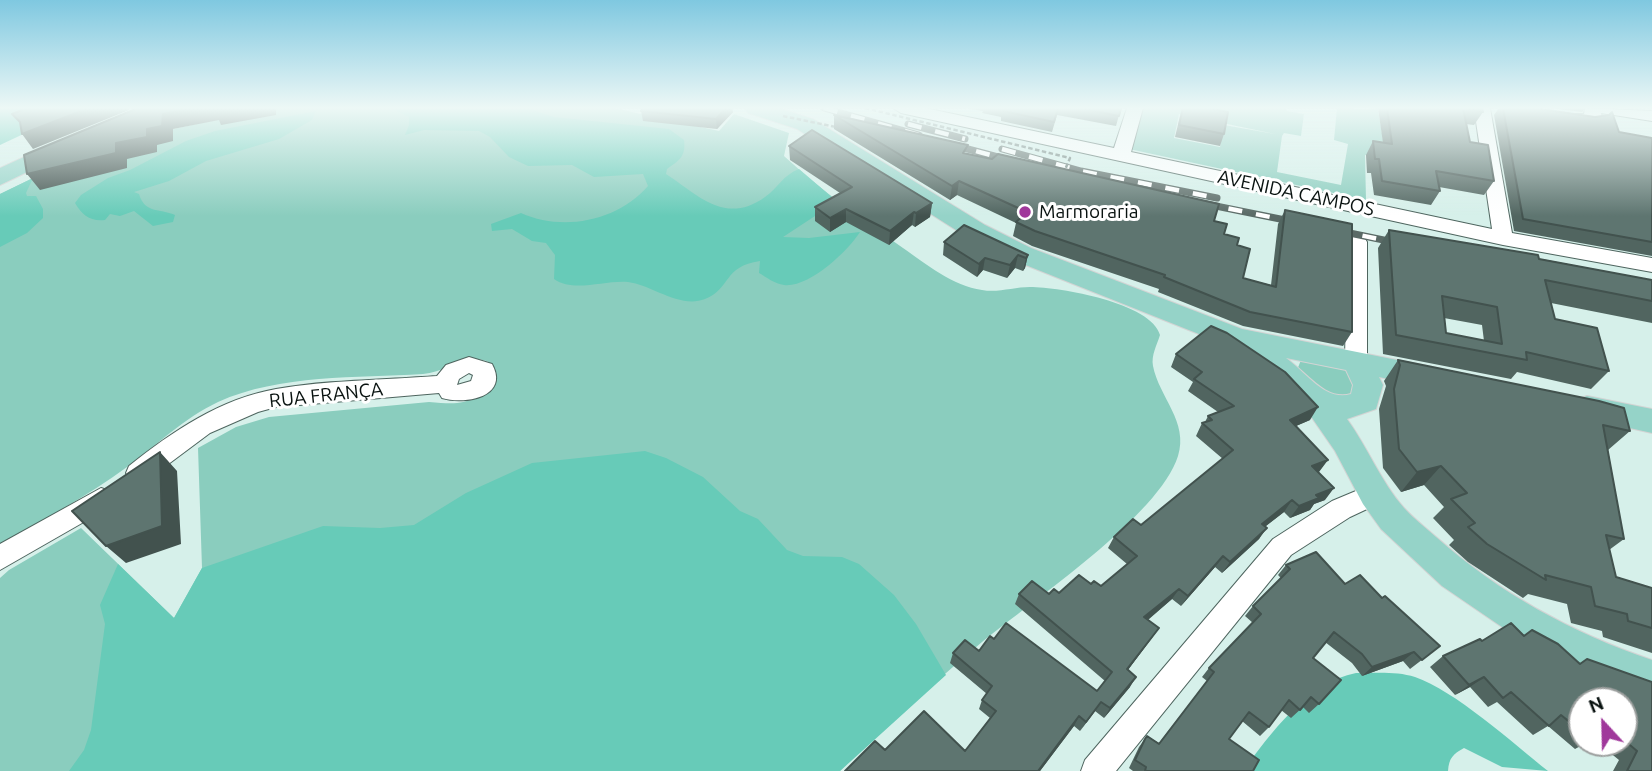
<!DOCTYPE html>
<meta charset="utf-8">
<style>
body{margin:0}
#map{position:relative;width:1652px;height:771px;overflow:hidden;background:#d6f0ea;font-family:Ubuntu,sans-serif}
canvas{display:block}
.north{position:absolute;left:1568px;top:687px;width:70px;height:70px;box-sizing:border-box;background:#fff;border:2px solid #9da09f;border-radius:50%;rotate:338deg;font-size:19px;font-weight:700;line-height:28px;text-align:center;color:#091210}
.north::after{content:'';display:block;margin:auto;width:24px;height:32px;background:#a0389b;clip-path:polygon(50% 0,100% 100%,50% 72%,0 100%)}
</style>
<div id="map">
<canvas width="1652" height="771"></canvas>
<div class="north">N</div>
</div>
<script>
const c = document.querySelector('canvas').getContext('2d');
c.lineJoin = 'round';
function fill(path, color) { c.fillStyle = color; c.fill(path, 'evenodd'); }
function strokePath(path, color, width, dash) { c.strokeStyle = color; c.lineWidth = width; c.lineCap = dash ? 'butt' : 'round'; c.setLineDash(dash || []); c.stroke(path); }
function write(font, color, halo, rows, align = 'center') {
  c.font = font + ' Ubuntu,sans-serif'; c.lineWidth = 6; c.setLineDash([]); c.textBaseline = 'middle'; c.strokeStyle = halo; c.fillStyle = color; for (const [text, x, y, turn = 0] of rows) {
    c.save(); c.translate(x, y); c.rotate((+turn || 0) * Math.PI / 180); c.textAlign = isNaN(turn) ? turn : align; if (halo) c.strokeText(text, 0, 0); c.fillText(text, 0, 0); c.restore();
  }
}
fill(new Path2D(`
 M269,108H614L719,131L734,114L789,133L784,156C821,190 861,219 903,248C926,264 953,286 982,290C998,293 1014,287 1030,287C1060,287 1152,303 1160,335C1157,345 1151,355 1153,366C1159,397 1189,422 1178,456C1159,516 1033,600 982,642C934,683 884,726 840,771H0V578L9,570L81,528L174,618L202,568L198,448L236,427L269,417L429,402C465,405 474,405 495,374L489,362C467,352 445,373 423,374C357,378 280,374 218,402C184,418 157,445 127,467C87,496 44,520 0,544V194L33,178L160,132Z
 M1140,108H1286L1287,111L1304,114L1301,136L1284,133L1282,136L1277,172L1341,185L1348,144L1334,140L1337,108L1378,109L1386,158L1365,155L1366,200L1129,149ZM1179,114L1275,134L1224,125L1220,147L1174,138Z
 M1301,360L1342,362L1362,384L1342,404L1297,370Z`), '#8acdbe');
fill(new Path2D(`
 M0,108H49L32,130L0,145Z
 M390,108H527L554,117L669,129L684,140C686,156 680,160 667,169L666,174C697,194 725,226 765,197C778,188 783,175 799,169L840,204L815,216L783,237L809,238L860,232C848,251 809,288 784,285C775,284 766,277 759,273L760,261C723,266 731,289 705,299C680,309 652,285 628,282C604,280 574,293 554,279L555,255L546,243L532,241L512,229L492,231L491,224L521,213C563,232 618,221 648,186L643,174L594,177L572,165L528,166L509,157L490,137L479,131L424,130L405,135L409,125V117Z
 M316,111L312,120L279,139L206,161L169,181L134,192L139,194C145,214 159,208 175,215L173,222L153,226L134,211L120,216L110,214L105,220C91,222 82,215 75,203L81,195L108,178L130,170L186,141L215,131Z
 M33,178L26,193L27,196H36L43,209V218L27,233L0,247V194Z
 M645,451L666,458L703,477L740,511L758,519L787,550L803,556L842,557L859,564L894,595L916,624L946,675L840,771H69L84,750L91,730L105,624L100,605L118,564L174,618L202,568L323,526L380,528L414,525L466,493L532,463Z
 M1356,673C1375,673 1397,671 1415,677C1454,690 1514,744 1548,771L1502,767L1464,748C1453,754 1449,758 1448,771H1243C1270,734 1308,682 1356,673Z`), '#67cbb8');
const minor = new Path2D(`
 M893,108H925L1114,148L1127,108H1143L1131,152L1492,229L1474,108H1490L1512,233L1652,258V272L1503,245L901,113Z
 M1585,108L1652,111V121L1601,113L1603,120C1593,128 1570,127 1560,119L1569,114H1584Z
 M1357,235L1364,237L1367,242V361L1364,367L1356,369L1348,367L1345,361L1347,242L1350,237Z
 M469,357L492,364C510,397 465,405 442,398L439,393L276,407L258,412L210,433L147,480L138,483L129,480L126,473L129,466C173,431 220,399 276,389C328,380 384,380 437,376L446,365ZM469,373L473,375L471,381L457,385L459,379Z
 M1375,483L1384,487L1388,494L1384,501L1350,517L1291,555L1116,771H1081L1085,760L1273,539L1332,501Z
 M101,488L110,491L114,499L110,507L0,570V544Z`);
const major = new Path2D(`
 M745,108H778L813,119L985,225L1031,248L1242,329L1442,369L1447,377L1442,385L1432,388L1379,377L1383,385L1376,409L1347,419C1368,448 1381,482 1404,508C1414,519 1426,528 1436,537C1499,593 1572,633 1652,660V696L1578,670L1524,642L1442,586L1381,529L1363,504L1335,451L1308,412L1279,383L1224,344L1013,260L967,237L797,129L748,113ZM1286,358L1346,370L1353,385L1351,394C1325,402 1306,372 1286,358Z
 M61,140L69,142L73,147L69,152L0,185V168Z
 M1587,396L1652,409V433L1576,416L1572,408L1576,400Z`);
strokePath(minor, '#4e655f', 2);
strokePath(major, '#d3d4d4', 2);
fill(minor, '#fff');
fill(major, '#95d3c8');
const rail = new Path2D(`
 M824,108L919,135
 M908,124L965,139
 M949,144L1013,161
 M1002,149L1081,171L1217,198
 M1201,203L1300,223
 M1335,230L1403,244`);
strokePath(rail, '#5a6a66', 7);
strokePath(rail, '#fff', 4.5, [14]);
strokePath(new Path2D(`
 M865,108L1070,158L1064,172
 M783,116L836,127`), '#6d7f7b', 2.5, [4.5, 2.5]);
fill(new Path2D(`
 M964,108H1121L1116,126L1057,115L1052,132L1001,121V117L982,113L983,111Z
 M1182,108H1208L1224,134L1220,146L1175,137Z
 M1378,108H1482L1483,112L1474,125L1466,124L1470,142L1494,181L1484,195L1439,187L1440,191L1431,205L1374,195L1371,173H1367L1366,155L1373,141L1383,143Z
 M1499,108H1533L1619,132L1652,138V256L1514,231L1494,115Z
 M1551,108H1585L1582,112Z
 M641,111L733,112L717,129L643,121Z
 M834,115L967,154L1214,221L1224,234L1237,245L1243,278L1271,285L1278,224L1285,210L1352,332L1343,346L1243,326L1158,292L1159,289L1032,246L1013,236L1016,223L957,195L950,200L834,129Z
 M789,146L932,203L930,217L915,227L912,225L889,245L846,222L830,232L815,221V207L840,193L790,160Z
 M1389,230L1652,280V323L1551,303L1555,319L1609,371L1591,389L1517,372L1511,379L1383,354L1378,248ZM1444,318L1482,325L1484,341L1446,333Z
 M944,242L1028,255L1025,268L1023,271L1015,268L1007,278L983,270L977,277L943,255Z
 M1176,354L1310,420L1296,426L1319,472H1318L1325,500L1314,504L1310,510L1290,518L1284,512L1266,526L1259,539L1222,573L1215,567L1181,606L1172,599L1148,620L1159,628L1128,670L1130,687L1104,718L1095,711L1080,731L1074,726L1040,771L885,750L965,751L990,718L979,709L982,700L987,694L950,663L953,653L979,651L994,639L1097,691L1105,681L1015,604L1019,594H1049L1059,593L1091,584L1101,586L1127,564L1108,548L1114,537L1141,525L1223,459L1196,436L1202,423L1205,422L1208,416L1218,412L1188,391L1193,382L1171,367Z
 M1398,360L1630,431L1608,450L1624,539L1609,550L1616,577L1652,628V653L1603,637L1602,631L1571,623L1567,604L1528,594L1523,598L1468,562L1449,545L1454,540L1433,518L1444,507L1424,485L1401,492L1383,468L1379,409L1386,386L1384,381Z
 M1286,565L1345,584L1382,598L1440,646L1410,669L1403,661L1362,676L1352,663L1325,642L1313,658L1319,704L1309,713L1303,707L1291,718L1281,710L1269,727L1260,736L1242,721L1229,739L1253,771H1133L1129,768L1139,747L1147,736L1159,743L1207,681L1202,677L1209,668L1253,623L1245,616L1253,606L1281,578L1278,575Z
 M1511,623L1524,636L1532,630L1558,644L1580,664L1587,659L1652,682V771H1613L1619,760L1598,743H1624V701H1582V743H1586L1575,749L1548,726L1533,735L1497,702L1488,707L1470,687L1455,695L1430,667L1443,656L1480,639L1482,641Z`), '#516560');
fill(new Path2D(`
 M89,108H128L129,110L33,149L22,134Z
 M192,108H276V115L221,125L219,120L173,129V141L157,145V152L127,159V168L40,190L27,174L116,143L147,129L163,114Z
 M726,108H732L733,112L717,129L716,119Z
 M959,181L957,195L950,200L952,186Z
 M932,203L930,217L915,227L916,213Z
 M846,209V222L830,232V218Z
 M914,212L912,225L889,245L890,231Z
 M1018,255L1015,268L1007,278L1010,265Z
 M1028,255L1025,268L1023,271L1026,258Z
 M985,258L983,270L977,277L979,264Z
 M1318,407L1310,420L1282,432L1290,420Z
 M160,452L177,471L181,544L126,563L106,546Z
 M1328,460L1319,472L1304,478L1312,466Z
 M1441,466L1424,485L1401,492L1417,472Z
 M1334,488L1325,500L1314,504L1310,510L1290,518L1299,506L1316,495Z
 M1292,500L1284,512L1254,535L1262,524Z
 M1267,528L1259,539L1222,573L1230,562Z
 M1223,556L1215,567L1181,606L1188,596Z
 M1179,589L1172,599L1138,628L1144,617Z
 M1159,628L1152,638L1121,679L1127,669Z
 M1414,652L1403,661L1362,676L1372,667Z
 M1136,677L1130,687L1104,718L1110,708Z
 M1484,677L1470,687L1455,695L1469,685Z
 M1101,702L1095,711L1080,731L1086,722Z
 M1079,716L1074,726L1040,771H1038Z`), '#42524e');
const building = new Path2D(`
 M27,108H89L22,134L20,122L12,114Z
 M138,108H192L163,114L162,126L147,129V137L116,143V153L27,174L24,155Z
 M643,108H726L716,119L641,111Z
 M1004,108H1058L1054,122L1003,111Z
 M1079,108H1121L1119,116Z
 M1183,108H1208L1228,112L1224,134L1179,125Z
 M1387,108H1482L1483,112L1463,108L1470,142L1488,145L1494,181L1436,171L1440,191L1382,181L1379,159H1375L1373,141L1392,144Z
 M1503,108H1533L1595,117L1609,115L1612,112L1619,132L1652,138V242L1523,219Z
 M834,115L968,145L963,153L992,159L998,154L1219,204L1214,221L1227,224L1224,234L1239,238L1237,245L1250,249L1243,278L1276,287L1285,210L1352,224V332L1250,312L1164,277L1165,275L1035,231L1016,222L1027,212L959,181L952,186Z
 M812,130L932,203L916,213L914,212L890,231L846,209L830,218L815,207L852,187L789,146Z
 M964,225L1028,255L1026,258L1018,255L1010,265L985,258L979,264L944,242Z
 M1389,230L1538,255L1539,259L1652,280V301L1545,280L1555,319L1597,328L1609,371L1526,352L1527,360L1396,335ZM1442,296L1497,307L1502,344L1446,333Z
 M1211,326L1227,333L1285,372L1318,407L1290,420L1328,460L1312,466L1334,488L1316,495L1319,498L1299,506L1292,500L1262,524L1267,528L1230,562L1223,556L1188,596L1179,589L1144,617L1159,628L1127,669L1136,677L1110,708L1101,702L1086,722L1079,716L1038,771H845L875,741L885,750L924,711L965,751L996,711L982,700L992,686L953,653L965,640L979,651L990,636L994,639L1006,623L1097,691L1112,672L1019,594L1032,581L1049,594L1054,589L1059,593L1079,575L1091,584L1094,581L1101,586L1137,556L1114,537L1133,519L1141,525L1233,450L1202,423L1212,420L1208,416L1234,406L1194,379L1202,372L1176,354Z
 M1398,360L1599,401L1624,408L1630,431L1603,425L1624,539L1606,535L1616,577L1652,588V628L1628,621L1627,614L1595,606L1591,587L1545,575L1546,580L1487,544L1468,527L1475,523L1451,499L1467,493L1441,466L1417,472L1399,449L1394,389L1400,365Z
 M160,452L162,526L106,546L72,511Z
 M1316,552L1345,584L1360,575L1382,598L1385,596L1440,646L1422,660L1414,652L1372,667L1362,654L1334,632L1313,658L1341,680L1319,704L1311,697L1300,710L1289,700L1269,727L1249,712L1229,739L1259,760L1253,771H1145L1146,767L1135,760L1145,739L1147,736L1159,744L1214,672L1209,668L1261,614L1253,606L1290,569L1286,565Z
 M1511,623L1524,636L1532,630L1558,644L1580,664L1587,659L1652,682V771H1627L1637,751L1624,740V701H1582V732L1561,715L1549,726L1511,692L1503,698L1484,677L1469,685L1443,656L1480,639L1482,641Z`);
fill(building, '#5e7570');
strokePath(building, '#42524e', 2);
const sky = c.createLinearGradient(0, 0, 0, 216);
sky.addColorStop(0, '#7fc8e0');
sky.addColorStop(0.5, '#edf8f6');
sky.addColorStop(1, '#edf8f600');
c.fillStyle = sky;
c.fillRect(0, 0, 1652, 216);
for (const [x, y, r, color] of [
 [1025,212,7,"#a0389b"]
]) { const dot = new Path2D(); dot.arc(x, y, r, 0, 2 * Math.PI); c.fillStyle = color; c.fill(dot); strokePath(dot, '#fff', 2.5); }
write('19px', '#091210', '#fff', [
 ["AVENIDA CAMPOS",1296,193,12],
 ["RUA FRANÇA",326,395,-6]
]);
write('19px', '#091210', '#fff', [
 ["Marmoraria",1039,212]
], 'left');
</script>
